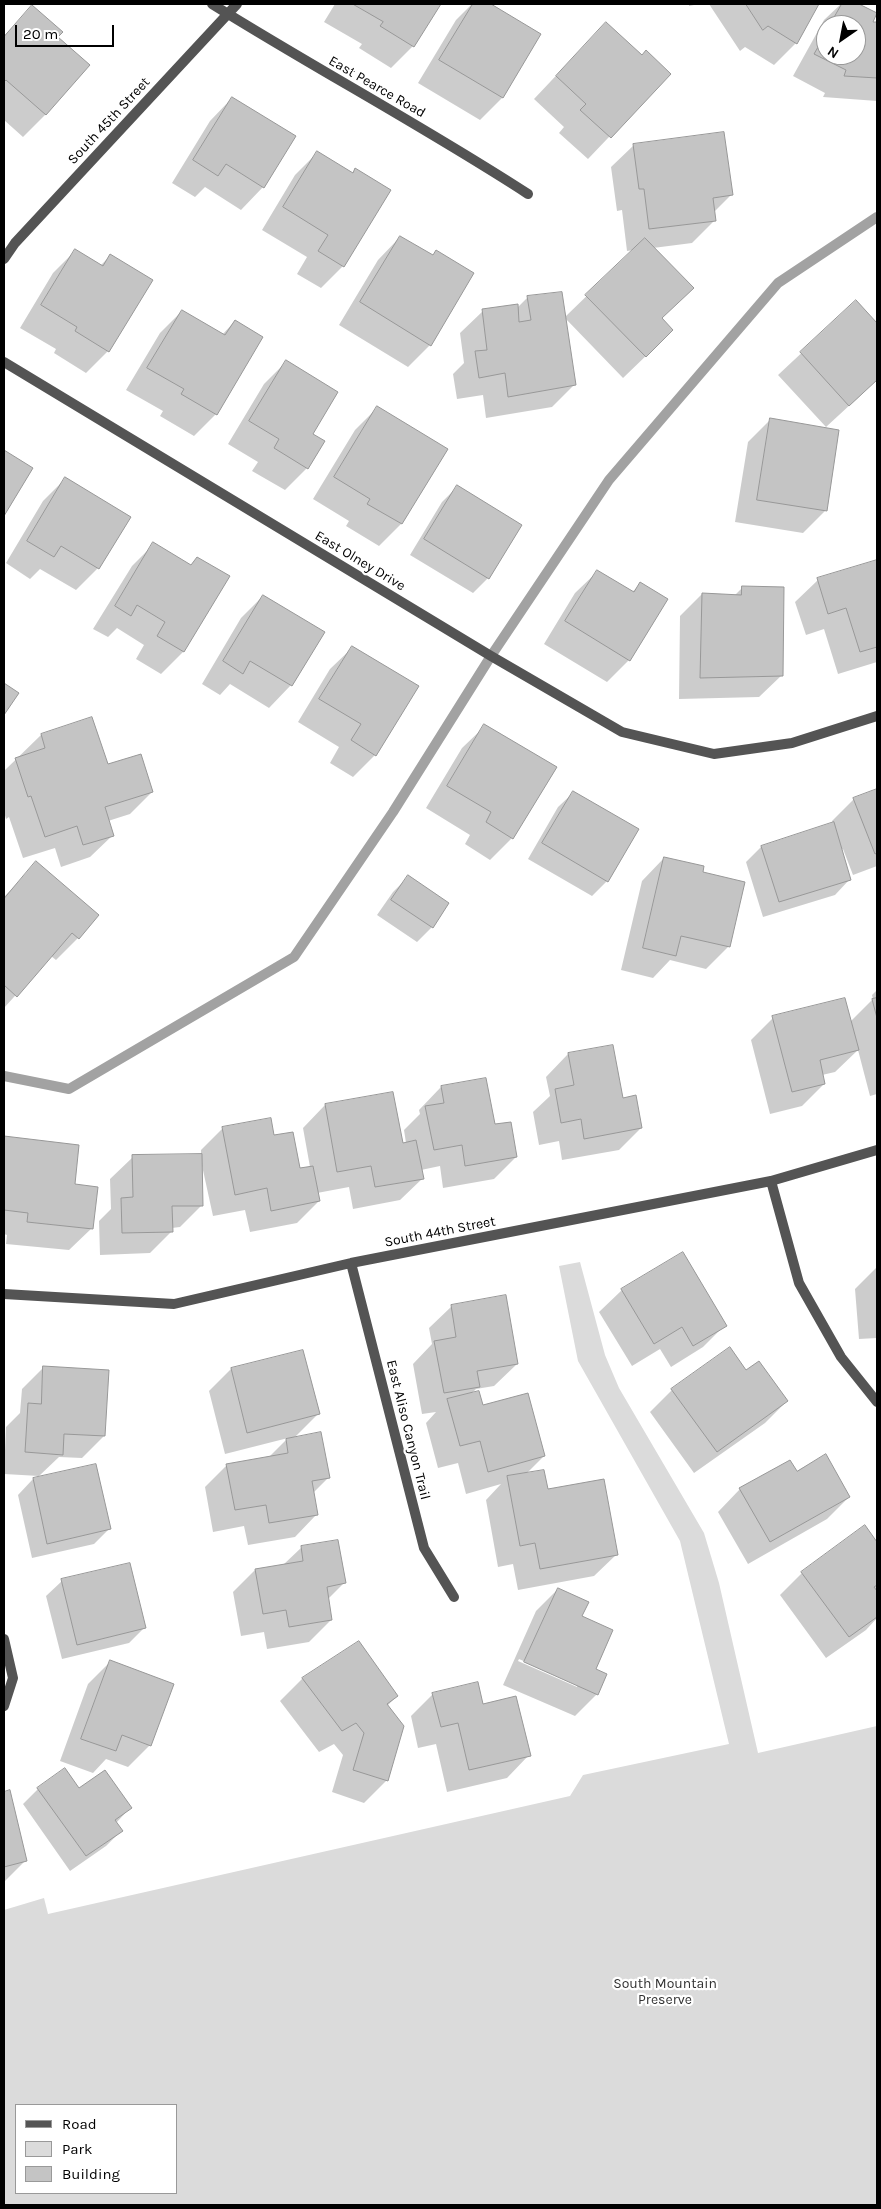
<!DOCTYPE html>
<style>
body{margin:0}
#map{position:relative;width:881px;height:2209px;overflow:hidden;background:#fff;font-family:Karla,sans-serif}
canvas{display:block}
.frame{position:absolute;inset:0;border:5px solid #000;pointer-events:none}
.legend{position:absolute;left:15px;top:2104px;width:162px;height:90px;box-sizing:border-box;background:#fff;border:1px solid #999;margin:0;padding:6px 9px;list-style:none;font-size:15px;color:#000}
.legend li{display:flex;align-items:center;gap:10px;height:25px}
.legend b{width:25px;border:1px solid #999}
.north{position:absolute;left:816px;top:15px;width:50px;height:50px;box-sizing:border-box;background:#fff;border:1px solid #999;border-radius:50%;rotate:213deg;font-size:14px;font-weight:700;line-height:20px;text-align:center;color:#000}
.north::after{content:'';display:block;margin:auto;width:18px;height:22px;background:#000;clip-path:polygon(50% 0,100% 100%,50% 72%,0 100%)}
.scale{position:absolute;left:15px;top:25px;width:99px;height:22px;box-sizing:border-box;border:2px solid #000;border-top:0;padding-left:6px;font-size:15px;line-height:18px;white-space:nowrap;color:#000;-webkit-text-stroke:4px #fff;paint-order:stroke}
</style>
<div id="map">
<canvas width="881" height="2209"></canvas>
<div class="frame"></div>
<ul class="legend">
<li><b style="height:6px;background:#545454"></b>Road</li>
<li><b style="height:14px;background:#dbdbdb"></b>Park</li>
<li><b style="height:14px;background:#c4c4c4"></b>Building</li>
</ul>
<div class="north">N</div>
<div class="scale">20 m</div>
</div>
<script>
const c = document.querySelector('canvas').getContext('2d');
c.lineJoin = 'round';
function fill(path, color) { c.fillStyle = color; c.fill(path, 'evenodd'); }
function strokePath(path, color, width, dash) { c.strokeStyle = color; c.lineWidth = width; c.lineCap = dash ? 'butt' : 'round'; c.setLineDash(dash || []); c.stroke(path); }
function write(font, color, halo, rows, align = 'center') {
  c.font = font + ' Karla,sans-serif'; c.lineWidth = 4.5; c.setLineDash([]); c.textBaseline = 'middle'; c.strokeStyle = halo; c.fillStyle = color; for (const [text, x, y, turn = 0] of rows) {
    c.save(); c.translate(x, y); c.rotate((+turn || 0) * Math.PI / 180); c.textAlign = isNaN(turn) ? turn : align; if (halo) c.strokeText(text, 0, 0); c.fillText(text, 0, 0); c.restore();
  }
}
fill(new Path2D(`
 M580,1262L605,1355L619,1388L704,1533L719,1583L758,1753L877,1726V2205H4V1910L44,1898L48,1914L570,1796L583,1775L729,1744L680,1541L578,1361L559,1266ZM16,2105H176V2193H16Z`), '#dbdbdb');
fill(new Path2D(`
 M335,4H439L413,46L391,68L359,48L362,44L324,22Z
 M472,4H489L540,34L502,98L480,120L418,83L456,20Z
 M689,4H699L689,6Z
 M709,4H817L796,43L774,65L745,47L740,51Z
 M841,4H857L876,14L870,23H877V101L823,97L825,93L793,76L824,20ZM826,25H856V55H826Z
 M32,7L56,37L46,114L23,137L4,120V36Z
 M584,46L642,57L669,74L588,159L559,133L564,127L534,99Z
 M232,98L263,187L241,210L205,187L195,197L172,183L210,121Z
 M634,145L731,195L713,213L714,221L692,243L653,248L661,319L650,352L623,378L565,318L574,385L552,407L486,418L483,395L457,399L453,374L464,363L460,333L483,311L517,308L528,297L565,317L634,250L627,251L622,210L617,211L611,167Z
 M317,153L351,174L356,169L343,266L321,288L297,274L307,257L262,230L295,175Z
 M400,237L430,345L408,367L339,325L378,260Z
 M75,251L100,266L110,256L108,351L86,373L54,353L56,349L20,328L53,273Z
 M856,302L877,325V380L826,427L778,375Z
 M182,311L222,335L235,321L216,414L194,436L160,416L163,411L126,390L160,333Z
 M286,362L312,434L323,441L307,468L285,490L252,471L258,462L228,444L264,384Z
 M377,408L446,449L401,524L379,546L346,526L349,521L313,499L355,430Z
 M770,420L826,510L803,533L735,522L748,442Z
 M4,452L31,468L4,513Z
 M66,478L129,517L98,568L76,590L40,569L30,579L6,563L43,501Z
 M457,487L488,578L473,593L410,555L442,502Z
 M154,544L190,566L197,558L228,577L183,652L161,674L136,659L144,645L117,628L108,637L93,629L132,566Z
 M877,561V662L838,674L824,629L806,635L795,602L818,580Z
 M598,571L632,592L641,584L629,660L607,682L544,644L575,593Z
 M743,587L782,675L759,697L679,699L680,616L702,594L734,596Z
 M263,596L291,685L269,708L230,684L220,695L202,684L241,618Z
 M353,647L375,755L353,777L330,763L339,747L298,722L330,669Z
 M92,719L107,766L152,792L130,814L108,821L113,835L90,857L61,867L55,848L23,858L9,817L6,819L4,812V771L41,735Z
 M485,726L512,838L490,860L465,844L470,835L426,808L462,748Z
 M877,790V866L853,875L843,849L841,850L850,879L835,895L763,917L746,862L761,847L833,824L832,821L854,799Z
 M574,792L607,881L592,896L528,859L558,807Z
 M664,858L701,873L743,883L728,947L706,969L670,960L653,978L621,970L642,881Z
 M36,863L78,938L56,960L51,956L4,1008V897Z
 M408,877L432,927L417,942L377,915L393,892Z
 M877,990V1094L870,1096L858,1050L835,1072L822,1075L824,1084L802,1106L770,1114L751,1040L773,1018L850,1022L873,999L872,995Z
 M568,1054L622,1099L641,1128L619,1150L562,1160L559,1141L539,1145L533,1112L550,1096L546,1077Z
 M485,1080L494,1126L516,1157L494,1179L443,1188L440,1166L421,1170L423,1178L400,1200L353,1209L349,1187L317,1193L319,1201L297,1223L250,1232L245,1210L213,1216L201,1161L202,1205L180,1227L172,1228V1231L150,1253L100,1255L99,1221L111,1209L110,1179L133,1157L201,1155V1150L223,1128L273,1136L299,1170L310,1167L303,1128L325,1105L402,1144L406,1143L404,1130L420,1114L419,1110L441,1087Z
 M4,1137L73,1185L92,1228L69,1250L6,1244L7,1235L4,1234Z
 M877,1267V1338L859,1339L855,1289Z
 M622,1290L725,1325L703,1347L671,1367L660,1349L632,1366L599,1312Z
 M452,1306L517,1364L494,1386L476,1389L471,1394L482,1406L544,1456L526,1474L547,1490L617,1554L594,1576L518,1590L513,1564L498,1567L486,1500L501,1484L466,1494L458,1463L438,1468L426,1423L436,1412L422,1414L413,1364L432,1344L429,1328Z
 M729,1349L746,1372L787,1401L765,1423L694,1473L650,1412L672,1390Z
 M44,1367L104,1436L82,1458L59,1457L39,1476L4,1474L6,1427L20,1413L22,1389Z
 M231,1369L318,1414L294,1438L328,1478L313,1493L317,1514L295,1537L248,1545L244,1526L213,1532L205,1487L227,1465L268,1458L288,1438L225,1454L209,1391Z
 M796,1473L849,1497L827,1519L748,1564L718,1512L740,1489Z
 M33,1479L109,1529L94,1544L32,1558L18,1495Z
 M865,1527L877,1544V1589L875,1591L877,1593V1618L866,1630L826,1658L780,1595L802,1573Z
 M302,1547L344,1583L327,1600L331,1620L309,1642L267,1649L264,1632L241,1636L233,1592L255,1570L283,1565Z
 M62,1581L144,1628L129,1643L62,1659L46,1596Z
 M558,1589L595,1670L597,1694L575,1716L503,1685L536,1611ZM519,1659L577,1685V1687L518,1661Z
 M359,1642L397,1696L387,1706V1780L364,1803L332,1792L343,1755L334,1744L319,1752L280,1701L302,1679Z
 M110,1662L150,1745L128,1767L106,1759L93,1773L60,1761L88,1684Z
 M433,1694L482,1705L529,1755L507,1778L447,1792L436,1744L418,1748L411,1716Z
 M38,1789L130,1808L116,1823L121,1831L106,1846L70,1871L23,1804Z
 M9,1792L25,1861L4,1882V1793Z`), '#0003');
strokePath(new Path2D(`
 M4,1076L69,1089L294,957L393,812L491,656L609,480L778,283L877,217`), '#a2a2a2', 10);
const building = new Path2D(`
 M353,4H441L414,47L380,26L383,22Z
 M473,4H491L541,34L503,98L439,60Z
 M746,4H819L797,44L768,26L763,30Z
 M842,4H859L877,13L873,22H877V78L844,76L846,70L814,54L826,33V55H856V25H830Z
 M32,5L63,32L58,37L90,65L46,115L6,80L4,82V37Z
 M606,22L642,55L646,50L671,74L611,138L580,110L586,104L556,76Z
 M232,97L296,136L264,188L226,164L218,176L193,160Z
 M724,132L733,195L713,198L716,221L649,229L644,189H639L633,144Z
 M317,151L353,173L355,168L391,190L344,267L318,251L328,235L283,207Z
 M400,236L433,255L436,250L474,273L431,346L360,302Z
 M645,238L694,288L662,318L673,330L646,357L585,295Z
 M75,249L103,266L110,254L153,280L109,352L75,331L77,327L41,305Z
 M562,292L576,385L508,397L505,373L479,378L475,351L487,350L482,309L518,304L519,322L531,320L527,296Z
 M856,300L877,323V380L849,406L800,352Z
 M182,310L225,335L235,320L263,337L217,415L181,394L184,389L147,368Z
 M286,360L338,392L313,434L325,441L308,469L274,448L279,439L249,421Z
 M377,406L448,449L402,524L367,504L370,499L334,477Z
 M770,418L839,430L827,511L757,500Z
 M4,450L33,468L4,516Z
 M65,477L131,517L99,569L61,546L54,557L27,541Z
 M457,485L522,525L489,579L424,539Z
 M153,542L191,565L197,557L230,576L184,652L157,636L165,622L137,605L131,616L115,606Z
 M877,560V647L860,652L846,608L828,614L817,578Z
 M597,570L634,592L640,582L668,599L630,661L565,621Z
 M742,586L784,587L783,676L700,678L702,593L741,595Z
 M263,595L325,632L292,686L250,661L243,674L223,661Z
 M352,646L419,686L376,756L351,740L361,724L319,699Z
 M4,683L19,693L4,715Z
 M92,717L108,764L141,754L153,792L105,807L114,836L83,845L77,826L45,837L31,796L28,797L15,758L45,748L41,734Z
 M484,724L557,767L513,839L486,822L491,812L447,786Z
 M877,789V853L875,854L853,798Z
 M573,791L639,829L608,882L542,843Z
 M834,822L851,880L779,902L761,846Z
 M664,857L704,866L703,872L745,882L730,947L681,936L676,956L643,948Z
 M36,861L99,915L79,939L72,933L17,997L4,985V899Z
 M408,875L449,903L433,928L391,900Z
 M845,998L859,1050L820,1060L825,1084L792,1092L772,1016Z
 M877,998V1018L872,999Z
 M613,1045L623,1098L636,1095L642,1128L584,1139L581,1119L561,1123L555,1089L574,1085L568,1053Z
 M486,1078L495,1124L511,1122L517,1157L465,1166L462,1145L434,1150L425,1106L444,1103L441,1086Z
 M393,1092L403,1143L416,1140L424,1179L375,1187L371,1166L337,1172L325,1104Z
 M271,1118L274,1135L293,1132L300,1168L313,1166L320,1201L271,1211L267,1188L235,1195L222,1127Z
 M4,1136L79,1145L75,1184L98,1187L93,1229L27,1222L28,1213L4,1210Z
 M202,1154L203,1206H172L173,1232L122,1233L121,1198L133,1197L132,1155Z
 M683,1252L727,1326L693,1346L682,1327L654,1344L621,1289Z
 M506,1295L518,1364L477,1371L480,1387L444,1393L434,1341L456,1337L451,1305Z
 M730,1347L746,1370L759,1361L788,1401L717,1452L671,1389Z
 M303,1350L320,1414L247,1433L231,1368Z
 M43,1366L109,1370L105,1436L64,1434L63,1455L25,1452L28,1403L41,1404Z
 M479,1391L483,1405L528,1393L545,1456L488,1472L480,1441L460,1446L447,1399Z
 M321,1432L330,1478L312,1481L318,1515L269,1523L266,1505L235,1510L226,1464L288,1453L286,1439Z
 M826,1454L850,1497L770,1542L739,1488L790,1460L797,1471Z
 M96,1464L111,1529L47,1544L33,1478Z
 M544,1470L548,1489L604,1479L618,1555L540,1569L535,1543L520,1546L507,1476Z
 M865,1525L877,1542V1585L874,1587L877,1591V1617L849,1637L801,1572Z
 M338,1540L346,1583L327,1587L332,1620L289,1627L286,1610L263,1614L255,1569L303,1561L301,1546Z
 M130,1563L146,1628L77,1645L61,1579Z
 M558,1588L589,1602L582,1616L613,1630L596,1669L607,1674L598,1695L524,1662Z
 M359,1641L398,1696L387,1704L404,1726L388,1781L353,1770L364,1733L356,1723L342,1731L302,1678Z
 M110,1660L174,1684L151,1746L122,1735L116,1751L81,1739Z
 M478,1682L483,1704L516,1696L531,1756L469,1770L458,1723L441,1727L432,1693Z
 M65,1768L79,1788L105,1770L132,1808L115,1820L123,1831L86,1856L37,1788Z
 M10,1790L27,1861L4,1867V1792Z`);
fill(building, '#c4c4c4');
strokePath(building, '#989898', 1);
strokePath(new Path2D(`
 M212,4C316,69 425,127 528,194
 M4,259L15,243L237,4
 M4,362L491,656L622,732L714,754L792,743L877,716
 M771,1181L799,1283L841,1357L877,1402
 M351,1263L424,1548L454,1597
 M4,1294L174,1304L351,1263L771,1181L877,1150
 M4,1639L13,1678L4,1706`), '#545454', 10);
write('14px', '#000', '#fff', [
 ["East Pearce Road",377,87,30],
 ["South 45th Street",109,121,-47],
 ["East Olney Drive",360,561,31],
 ["South 44th Street",440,1232,-11],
 ["East Aliso Canyon Trail",408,1430,76]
]);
write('14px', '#323232', '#fff', [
 ["South Mountain",665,1984],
 ["Preserve",665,2000]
]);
</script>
